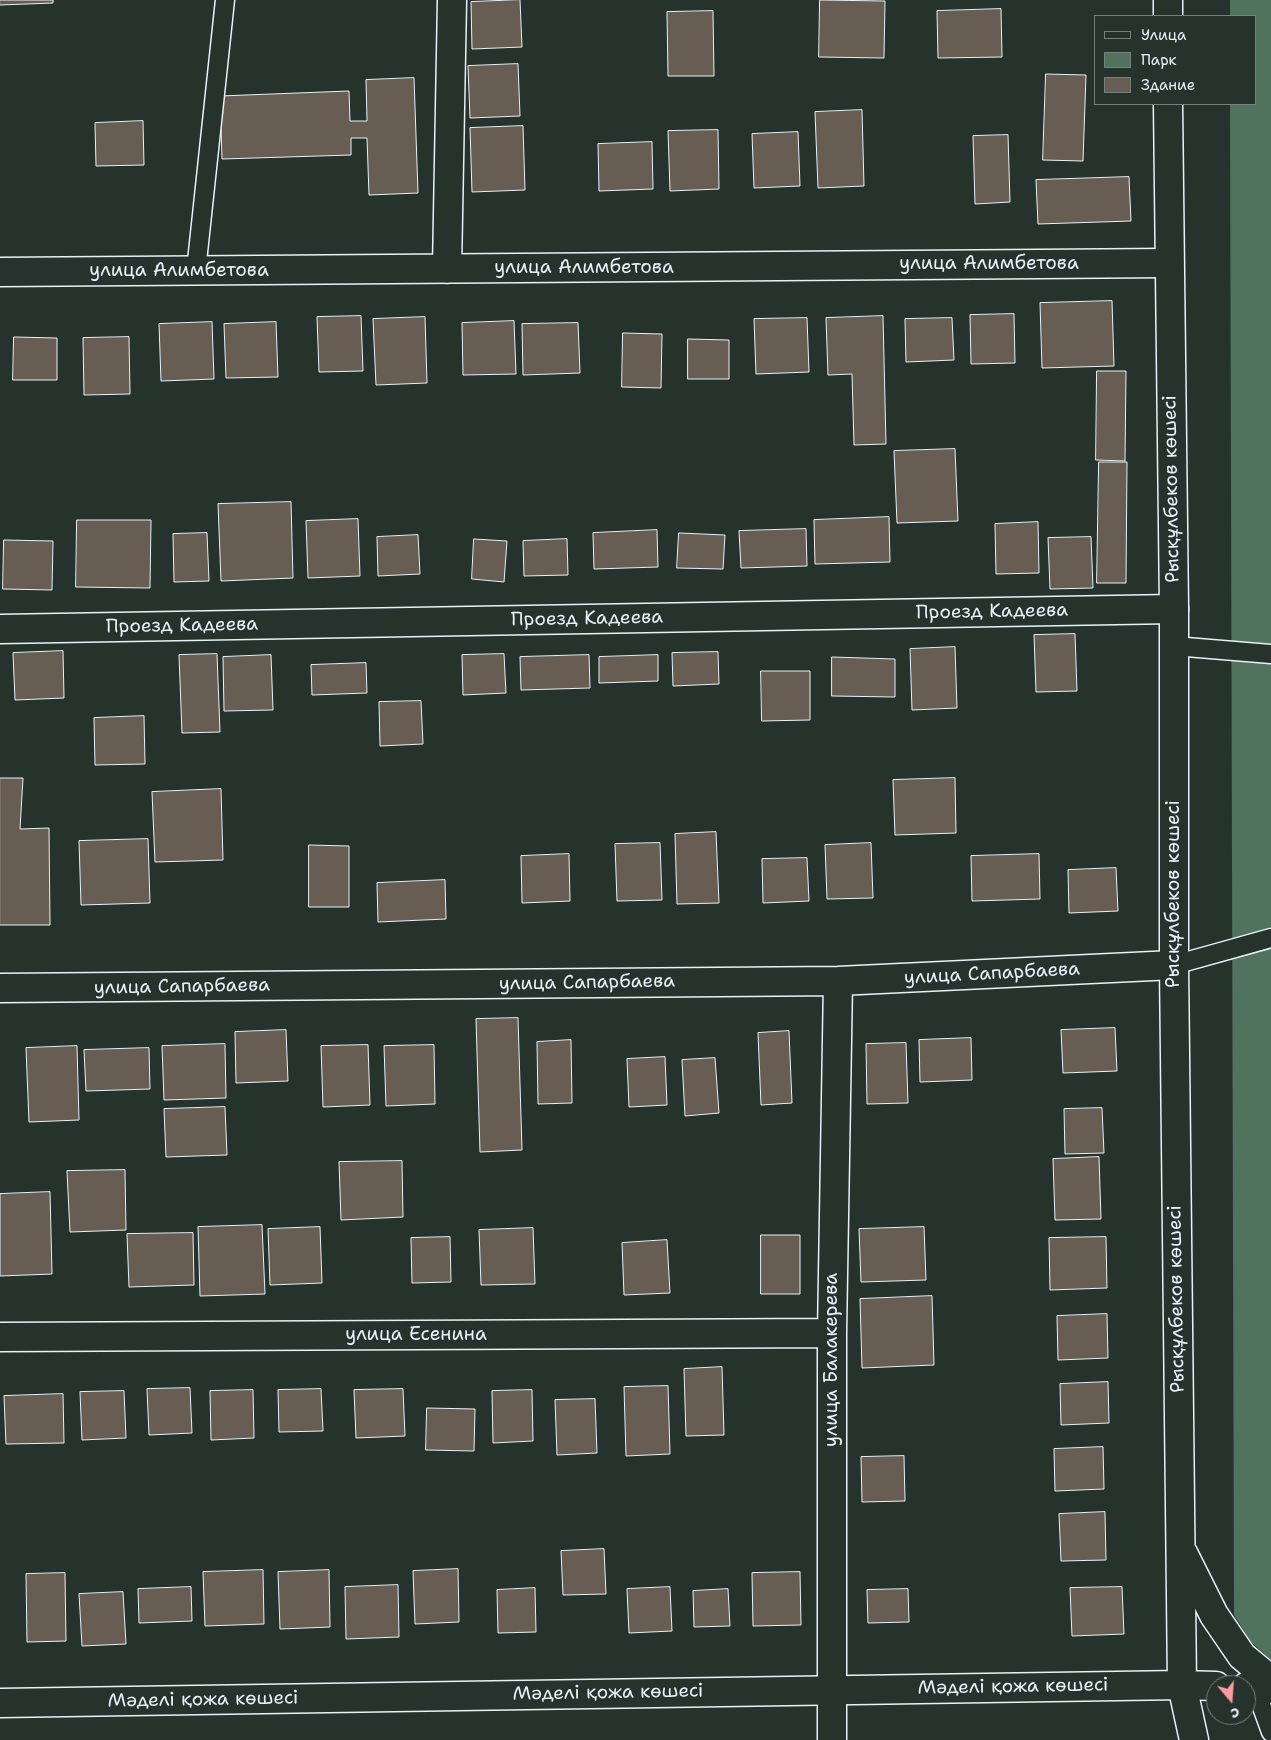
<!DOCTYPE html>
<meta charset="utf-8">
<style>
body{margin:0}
#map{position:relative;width:1271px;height:1740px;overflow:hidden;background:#26332d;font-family:"Shantell Sans",sans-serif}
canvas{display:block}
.legend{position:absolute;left:1094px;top:15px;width:162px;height:90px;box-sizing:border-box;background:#26332d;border:1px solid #747f7e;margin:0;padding:6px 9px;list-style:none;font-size:15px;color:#e8f1f8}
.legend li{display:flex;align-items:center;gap:10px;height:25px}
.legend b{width:25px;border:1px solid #747f7e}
.north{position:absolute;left:1206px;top:1675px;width:50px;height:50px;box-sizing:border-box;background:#26332d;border:1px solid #747f7e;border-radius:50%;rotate:162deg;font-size:14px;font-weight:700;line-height:20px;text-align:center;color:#e8f1f8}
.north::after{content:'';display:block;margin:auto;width:18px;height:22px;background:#ff9aa2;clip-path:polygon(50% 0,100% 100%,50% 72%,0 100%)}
</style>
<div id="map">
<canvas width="1271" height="1740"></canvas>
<ul class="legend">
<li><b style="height:6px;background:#26332d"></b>Улица</li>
<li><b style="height:14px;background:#51735e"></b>Парк</li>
<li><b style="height:14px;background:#685d52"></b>Здание</li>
</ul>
<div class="north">С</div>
</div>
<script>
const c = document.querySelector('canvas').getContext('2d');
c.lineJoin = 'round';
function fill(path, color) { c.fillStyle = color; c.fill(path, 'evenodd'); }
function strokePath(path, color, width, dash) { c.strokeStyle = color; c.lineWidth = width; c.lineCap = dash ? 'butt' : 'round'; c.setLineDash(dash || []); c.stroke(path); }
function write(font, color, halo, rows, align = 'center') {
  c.font = font + ' "Shantell Sans",sans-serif'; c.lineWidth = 4; c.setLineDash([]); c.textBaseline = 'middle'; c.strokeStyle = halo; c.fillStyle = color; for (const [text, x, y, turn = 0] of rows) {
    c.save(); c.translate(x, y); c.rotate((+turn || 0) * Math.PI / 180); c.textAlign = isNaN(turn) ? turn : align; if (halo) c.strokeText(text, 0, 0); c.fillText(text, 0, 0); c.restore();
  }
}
fill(new Path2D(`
 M1230,0H1271V1660L1251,1642L1234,1615L1230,104H1255V16H1230Z`), '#51735e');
const building = new Path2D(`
 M0,0H53V3L0,5Z
 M520,0L522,47L472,49L471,2Z
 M820,0L885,1L884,58L819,57Z
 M1001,9L1002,57L938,58L937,11Z
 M713,11L714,76H668L667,12Z
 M518,64L520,116L470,118L468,66Z
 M1046,74L1086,75L1083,161L1043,160Z
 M414,78L418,193L369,195L367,138H351V155L222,159L220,96L349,91L350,121H367L366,80Z
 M862,110L864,186L818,188L815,112Z
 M143,121L144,165L96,166L95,123Z
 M523,126L525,190L472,192L470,128Z
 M718,130L719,189L670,191L668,131Z
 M798,132L800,186L754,188L752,134Z
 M1008,135L1010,202L975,204L973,136Z
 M652,142L653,189L599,191L598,144Z
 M1129,177L1131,221L1038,224L1036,180Z
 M1112,301L1114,366L1042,368L1040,303Z
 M1014,314L1015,363L971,364L970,315Z
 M361,316L363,371L319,372L317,317Z
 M883,316L886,444L854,445L852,374L828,375L826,318Z
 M425,317L427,383L376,385L373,319Z
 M807,318L809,372L756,374L754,319Z
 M952,318L954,360L906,362L905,319Z
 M514,321L516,374L463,375L462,323Z
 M212,322L214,379L161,381L159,324Z
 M276,322L278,377L226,378L224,324Z
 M578,323L580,373L523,375L522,324Z
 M623,333L662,334L661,388L622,387Z
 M14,337L57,338V380H13Z
 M129,337L130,394L84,395L83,338Z
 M688,339L729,340V379H688Z
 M1097,371H1126L1125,461L1096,460Z
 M955,449L958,521L897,523L894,451Z
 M1099,462H1127L1126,583H1097Z
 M291,502L293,578L221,581L218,504Z
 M889,517L890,562L815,564L814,520Z
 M358,519L360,576L308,578L306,521Z
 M77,520H151L150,588L76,587Z
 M1038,522L1039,573L996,574L995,524Z
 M806,529L807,566L741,568L739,531Z
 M657,530L658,567L594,569L593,533Z
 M207,533L209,581L174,582L173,534Z
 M679,533L725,535L723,569L677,568Z
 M418,535L420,574L378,576L377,537Z
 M1091,537L1093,588L1050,589L1048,538Z
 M474,539L507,541L504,582L472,579Z
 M567,539L568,575L524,576L523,541Z
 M4,540L53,541L52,590L3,589Z
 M1075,634L1077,691L1036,692L1034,635Z
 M955,647L957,708L912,710L910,649Z
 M63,651L64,698L15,700L13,653Z
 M718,652L719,684L673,686L672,653Z
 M217,654L220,732L182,733L179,655Z
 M504,654L506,693L463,695L462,655Z
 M271,655L273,710L224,711L223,657Z
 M589,655L590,688L521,690L520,657Z
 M658,655V681L599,683V657Z
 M832,657L895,659V697L832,696Z
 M366,663L367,693L312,695L311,665Z
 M761,671H810V720L762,721Z
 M421,701L423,744L380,746L379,702Z
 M144,716L145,764L95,765L94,718Z
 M0,778H23L20,829L49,828L50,925H0Z
 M955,778L956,833L895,835L893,780Z
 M221,789L223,860L155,862L152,792Z
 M716,832L719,903L677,904L675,834Z
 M148,839L150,903L81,905L79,841Z
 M660,843L662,900L617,901L615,844Z
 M871,843L873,898L827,899L825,845Z
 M309,845L349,846V907H309Z
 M569,854L570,901L522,903L521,856Z
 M1039,854L1040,899L972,901L971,856Z
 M807,858L809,901L763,903L762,859Z
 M1116,868L1118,911L1069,913L1068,870Z
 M445,880L446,919L378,922L377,883Z
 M518,1018L522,1150L480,1152L476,1019Z
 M1115,1028L1117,1071L1063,1073L1061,1030Z
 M286,1030L288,1081L236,1083L235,1032Z
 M789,1031L792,1103L761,1105L758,1033Z
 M971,1038L972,1080L920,1082L919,1040Z
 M571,1040L572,1103L538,1104L537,1042Z
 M906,1043L908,1103L867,1104L866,1044Z
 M225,1044L226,1098L164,1100L162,1046Z
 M368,1045L370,1105L323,1107L321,1046Z
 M434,1045L435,1104L386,1106L384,1046Z
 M77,1046L79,1120L29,1122L26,1048Z
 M149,1048L150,1089L86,1091L84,1050Z
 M665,1057L667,1105L629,1107L627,1059Z
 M715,1058L719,1113L685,1116L682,1060Z
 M225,1107L227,1155L166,1157L164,1109Z
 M1102,1108L1104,1153L1065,1154L1064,1109Z
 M1099,1157L1101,1219L1055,1220L1053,1159Z
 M402,1161L403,1217L341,1220L339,1162Z
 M125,1170L126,1230L70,1232L67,1171Z
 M50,1192L52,1274L0,1276V1194Z
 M262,1225L265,1294L200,1296L198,1227Z
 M320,1227L322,1283L270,1285L268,1229Z
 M924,1227L926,1280L861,1282L859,1229Z
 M533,1228L535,1284L481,1285L479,1230Z
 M193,1233L194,1285L129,1287L127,1234Z
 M761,1235H800V1294H761Z
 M450,1237L451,1282L412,1283L411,1238Z
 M1106,1237L1107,1288L1050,1290L1049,1238Z
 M667,1240L670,1293L624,1295L622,1243Z
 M932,1296L934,1365L862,1368L860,1299Z
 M1107,1314L1108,1358L1058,1360L1057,1316Z
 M722,1367L724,1435L686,1436L684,1369Z
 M1108,1382L1109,1423L1061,1425L1060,1384Z
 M668,1386L670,1454L626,1456L624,1387Z
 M190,1388L192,1433L149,1435L147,1389Z
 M321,1389L323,1431L279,1432L278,1390Z
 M403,1389L405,1436L356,1438L354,1390Z
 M253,1390L254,1438L211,1440L210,1391Z
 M532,1390L533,1441L493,1443L492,1391Z
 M124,1391L126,1438L82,1440L80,1392Z
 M63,1394L64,1443L6,1444L4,1396Z
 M595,1399L597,1453L557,1455L555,1400Z
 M427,1408L475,1409L474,1451L426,1450Z
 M1103,1447L1104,1489L1055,1491L1054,1449Z
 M904,1456L905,1501L862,1502L861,1457Z
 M1105,1512L1106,1560L1061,1561L1059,1514Z
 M604,1549L606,1594L563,1595L561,1551Z
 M458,1569L459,1622L415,1624L413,1571Z
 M263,1570L264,1624L205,1626L203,1572Z
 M329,1570L330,1627L280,1629L278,1572Z
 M800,1572L801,1625L753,1626L752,1573Z
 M65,1573L66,1641L27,1642L26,1574Z
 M398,1585L399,1637L346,1639L345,1587Z
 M191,1587L192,1621L139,1623L138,1589Z
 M670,1587L672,1631L629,1633L627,1589Z
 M1122,1587L1124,1634L1072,1636L1070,1588Z
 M535,1588L536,1632L498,1633L497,1590Z
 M728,1589L730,1626L694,1627L693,1591Z
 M908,1589L909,1622L868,1623L867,1590Z
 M123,1592L126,1644L82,1646L79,1594Z`);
fill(building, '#685d52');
strokePath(building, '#e8f1f8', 1);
const lane = new Path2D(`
 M196,271L225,0
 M1174,646L1271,654
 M1174,965L1271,938
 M1255,1688L1271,1732`);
const street = new Path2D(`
 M447,269L452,0
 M0,272L1169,263
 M0,629L1174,609
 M0,988L838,981L1174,965
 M0,1337L832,1333
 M1182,1685L1194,1740
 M832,1740V1333L838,981`);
const secondary = new Path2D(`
 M1168,0V16
 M1168,104L1174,609V965L1182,1685
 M1183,1553L1214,1615L1242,1656L1271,1680
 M1246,1687L1271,1689
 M0,1703L1182,1685L1216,1686`);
strokePath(lane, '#e8f1f8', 21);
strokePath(street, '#e8f1f8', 31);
strokePath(secondary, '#e8f1f8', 31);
strokePath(lane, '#26332d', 18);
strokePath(street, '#26332d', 28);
strokePath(secondary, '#26332d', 28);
write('19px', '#e8f1f8', '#26332d', [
 ["улица Алимбетова",989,264],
 ["улица Алимбетова",584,268],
 ["улица Алимбетова",179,271],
 ["Рысқұлбеков көшесі",1172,489,-91],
 ["Проезд Кадеева",992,612,-1],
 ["Проезд Кадеева",587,619,-1],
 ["Проезд Кадеева",182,626,-1],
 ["Рысқұлбеков көшесі",1174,894,-90],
 ["улица Сапарбаева",992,974,-3],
 ["улица Сапарбаева",587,983,-1],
 ["улица Сапарбаева",182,987,-1],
 ["Рысқұлбеков көшесі",1177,1299,-91],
 ["улица Есенина",416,1335],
 ["улица Балакерева",832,1360,-90],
 ["Мәделі қожа көшесі",1013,1687,-1],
 ["Мәделі қожа көшесі",608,1693,-1],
 ["Мәделі қожа көшесі",203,1700,-1]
]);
</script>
